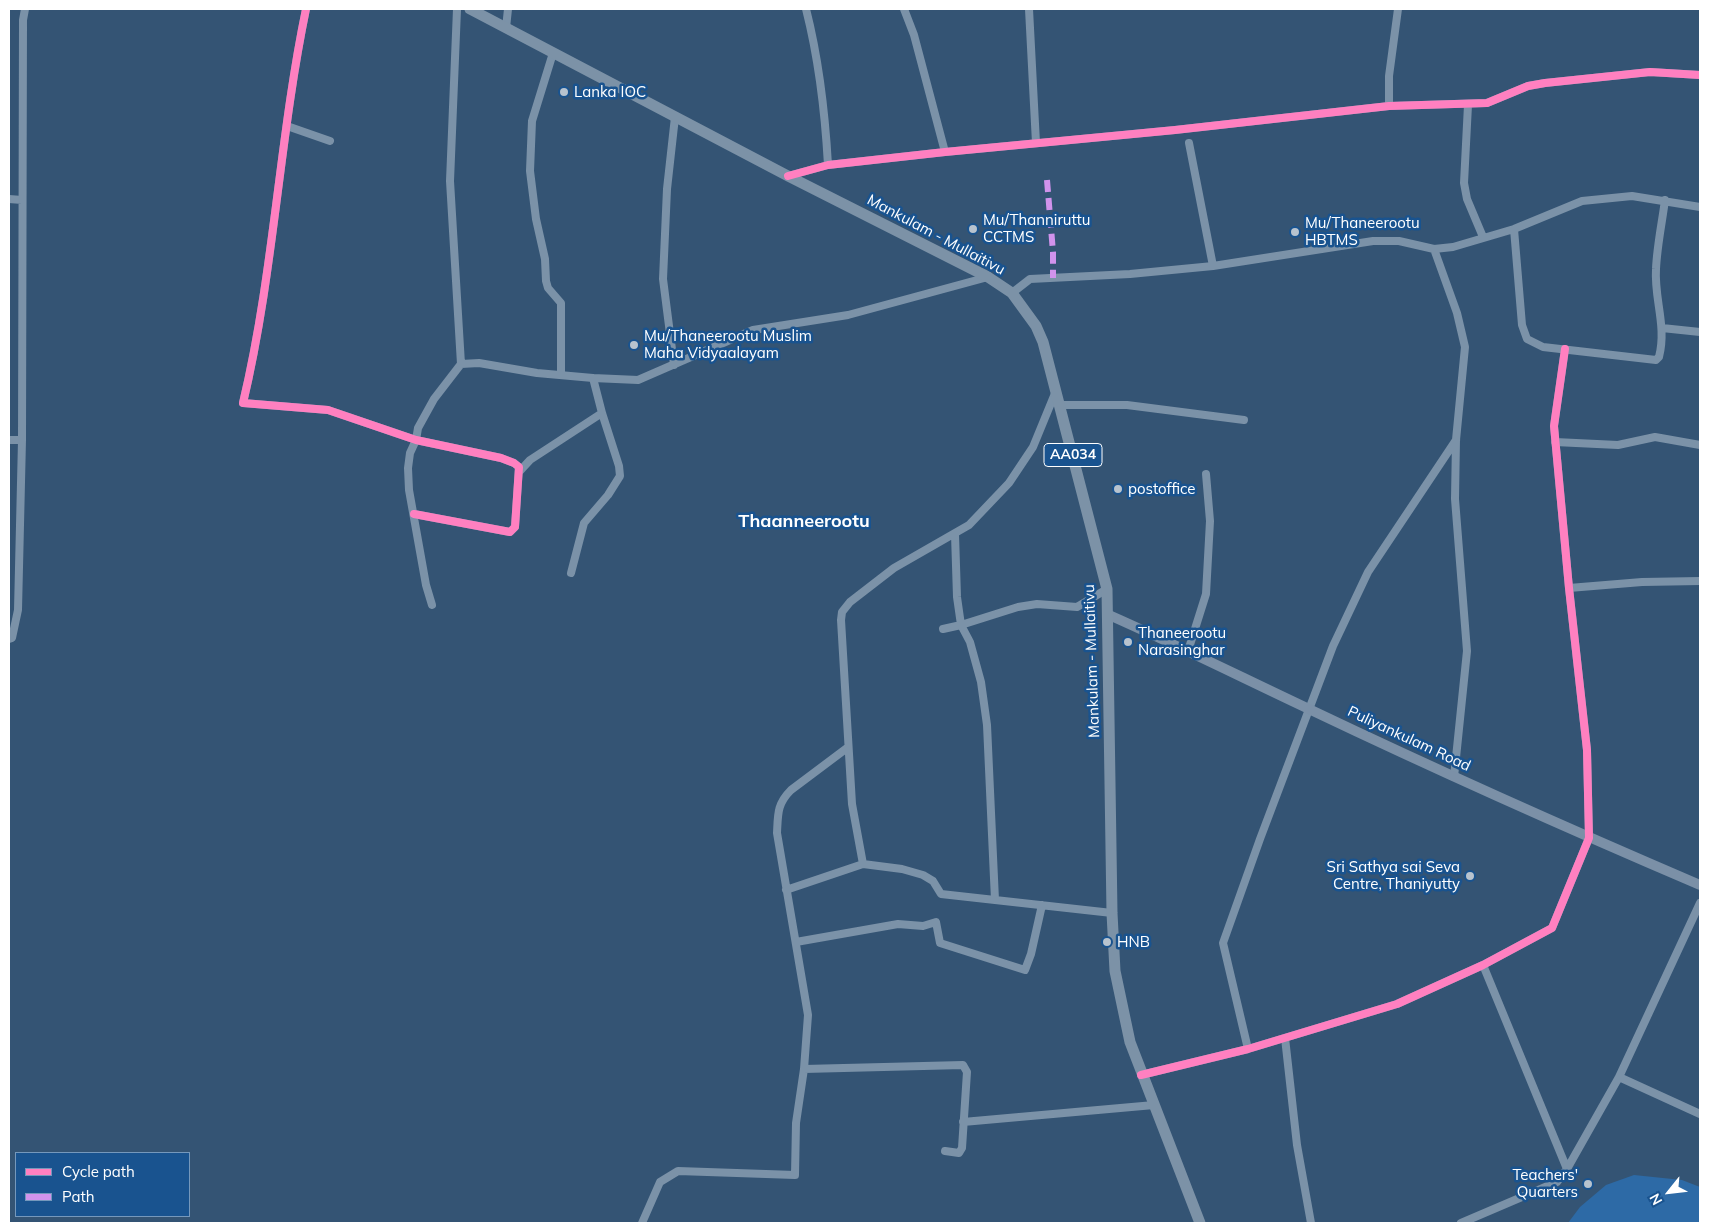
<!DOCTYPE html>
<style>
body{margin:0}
#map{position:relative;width:1709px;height:1232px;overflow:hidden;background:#345474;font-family:Mulish,sans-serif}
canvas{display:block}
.frame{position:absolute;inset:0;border:10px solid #fff;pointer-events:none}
.legend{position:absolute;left:15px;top:1152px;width:175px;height:65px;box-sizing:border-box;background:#19538f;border:1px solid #7598bc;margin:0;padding:6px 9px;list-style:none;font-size:15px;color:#fff}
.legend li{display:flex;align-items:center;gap:10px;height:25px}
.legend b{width:25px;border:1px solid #7598bc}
.north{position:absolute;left:1644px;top:1167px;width:50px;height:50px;-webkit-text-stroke:4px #19538f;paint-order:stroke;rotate:241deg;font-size:14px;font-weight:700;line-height:20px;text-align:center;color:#fff}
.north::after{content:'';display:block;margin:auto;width:18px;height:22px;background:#fff;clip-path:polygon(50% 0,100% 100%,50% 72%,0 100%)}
</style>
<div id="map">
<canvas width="1709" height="1232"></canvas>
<div class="frame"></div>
<ul class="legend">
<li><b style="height:6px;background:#ff80c0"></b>Cycle path</li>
<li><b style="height:6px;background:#d193ec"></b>Path</li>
</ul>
<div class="north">N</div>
</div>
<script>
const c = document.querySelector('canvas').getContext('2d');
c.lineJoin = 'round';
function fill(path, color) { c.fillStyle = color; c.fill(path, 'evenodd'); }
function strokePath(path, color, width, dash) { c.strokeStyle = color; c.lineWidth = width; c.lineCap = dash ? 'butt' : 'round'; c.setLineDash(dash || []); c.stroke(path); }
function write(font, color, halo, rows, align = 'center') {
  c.font = font + ' Mulish,sans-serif'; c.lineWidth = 5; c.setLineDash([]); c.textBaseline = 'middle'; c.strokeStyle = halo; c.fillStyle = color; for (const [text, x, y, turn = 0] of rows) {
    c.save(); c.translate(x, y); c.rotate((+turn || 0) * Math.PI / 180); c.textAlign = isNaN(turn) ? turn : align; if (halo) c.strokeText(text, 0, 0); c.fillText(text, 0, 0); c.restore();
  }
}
fill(new Path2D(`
 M1634,1175L1682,1180L1700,1187V1223H1568L1580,1207L1606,1185Z`), '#2d6aa6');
strokePath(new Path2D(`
 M306,9C279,139 274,273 243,403L328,410L416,440L501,458L514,463L519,467L515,527L510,532L414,514
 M457,9L450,181L461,364
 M806,9C819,60 825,112 828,165
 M904,9L914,35L945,152
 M1029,9L1036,143
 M506,28L508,9
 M553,53L532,121L530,171L536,219L545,259L546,281L548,288L561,303V375
 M1468,105L1464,183L1467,199L1483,237
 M1389,106V76L1398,9
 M287,126L330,141
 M1189,143L1213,266
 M788,176L828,165L945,152L1175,130L1389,106L1487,103L1528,86L1545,83L1650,72L1700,75
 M9,199L22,200
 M1514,229L1522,325L1527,339L1543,347L1656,360L1659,357C1667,326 1654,299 1656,269C1657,246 1662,223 1665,200
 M1434,249L1457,313L1465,347L1456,440L1455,499L1467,651L1454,777
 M1012,293L1030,279L1130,274L1213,266L1373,241H1399L1434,249L1453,247L1514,229L1582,201L1632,196L1700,207
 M1662,328L1700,332
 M674,365L663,279L667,189L675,117
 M1060,405H1127L1244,420
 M9,440H22
 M1555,442L1618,445L1655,437L1700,445
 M519,472L530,460L602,413
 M955,534L957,597L961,625L970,642L981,682L987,725L995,900
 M571,573L584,523L608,495L620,476L619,466L602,413L593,378
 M1569,588L1642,582L1700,581
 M432,605L426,585L409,490L408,468L410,453L416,440L418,428L434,399L461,364L479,363L537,373L593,378L638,380L753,330L848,315L988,277
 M943,629L961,625L1018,607L1037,604L1077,607L1107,589
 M9,639L12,638L18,610L22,440L23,20L25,9
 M1188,651L1206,594L1210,521L1206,474
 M863,864L852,804L841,620L842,612L850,602L894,568L969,525L1009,483L1033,447L1056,391
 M786,890L863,864L902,869L923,875L933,881L941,894L1112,913
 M796,942L898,924L923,926L936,922L940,943L1025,970L1031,954L1042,905
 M1483,965L1567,1169
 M1285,1038L1297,1145L1311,1223
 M1248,1049L1223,943L1260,839L1333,646L1368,572L1456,440
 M804,1069L963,1065L967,1072L962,1148L959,1153L945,1151
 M1141,1075L1248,1049L1397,1004L1483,965L1552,928L1589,838L1587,750L1569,588L1554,426L1565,349
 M1619,1077L1700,1114
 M963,1122L1154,1105
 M642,1223L660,1182L678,1171L795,1175L796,1123L804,1069L808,1015L777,833C778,814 777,804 791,790L847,748
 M1461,1223L1557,1182L1567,1169L1619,1077L1700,903`), '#7b92a8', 8);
strokePath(new Path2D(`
 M1109,615C1177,645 1243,678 1311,710C1439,771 1569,829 1700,885`), '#7b90a7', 10);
strokePath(new Path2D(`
 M470,9L788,176L988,277L1012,293L1036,326L1043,342L1107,589L1112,913L1115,971L1130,1042L1200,1223`), '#7c92a7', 11);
strokePath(new Path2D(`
 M1047,180L1053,252V278`), '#d193ec', 6, [12, 6]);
strokePath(new Path2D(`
 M306,9C279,139 274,273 243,403L328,410L416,440L501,458L514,463L519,467L515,527L510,532L414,514
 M788,176L828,165L945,152L1175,130L1389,106L1487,103L1528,86L1545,83L1650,72L1700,75
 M1141,1075L1248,1049L1397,1004L1483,965L1552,928L1589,838L1587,750L1569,588L1554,426L1565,349`), '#ff80c0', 8);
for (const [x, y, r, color] of [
 [564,92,5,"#b8c3ce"],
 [973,229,5,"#b8c3ce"],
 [1295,232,5,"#b8c3ce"],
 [634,345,5,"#b8c3ce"],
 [1118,489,5,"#b8c3ce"],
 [1128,642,5,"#b8c3ce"],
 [1470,876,5,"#b8c3ce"],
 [1107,942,5,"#b8c3ce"],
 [1588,1184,5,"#b8c3ce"]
]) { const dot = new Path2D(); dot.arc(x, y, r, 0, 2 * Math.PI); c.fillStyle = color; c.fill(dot); strokePath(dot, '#19538f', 2); }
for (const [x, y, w] of [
 [1073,455,58]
]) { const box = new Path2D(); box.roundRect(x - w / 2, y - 11.5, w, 23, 4); c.fillStyle = '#19538f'; c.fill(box); strokePath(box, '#fff', 1); }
write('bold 14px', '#fff', null, [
 ["AA034",1073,455]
]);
write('15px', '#fff', '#19538f', [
 ["Lanka IOC",574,92],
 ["Mu/Thanniruttu",983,220],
 ["CCTMS",983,237],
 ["Mu/Thaneerootu",1305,223],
 ["HBTMS",1305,240],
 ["Mu/Thaneerootu Muslim",644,336],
 ["Maha Vidyaalayam",644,353],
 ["postoffice",1128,489],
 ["Thaneerootu",1138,633],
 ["Narasinghar",1138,650],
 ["Sri Sathya sai Seva",1460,867,"right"],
 ["Centre, Thaniyutty",1460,884,"right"],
 ["HNB",1117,942],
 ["Teachers'",1578,1175,"right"],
 ["Quarters",1578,1192,"right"]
], 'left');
write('15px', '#fff', '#19538f', [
 ["Mankulam - Mullaitivu",936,235,28],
 ["Mankulam - Mullaitivu",1092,661,-92],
 ["Puliyankulam Road",1409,739,25]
]);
write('bold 18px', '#fff', '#19538f', [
 ["Thaanneerootu",804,522]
]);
</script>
